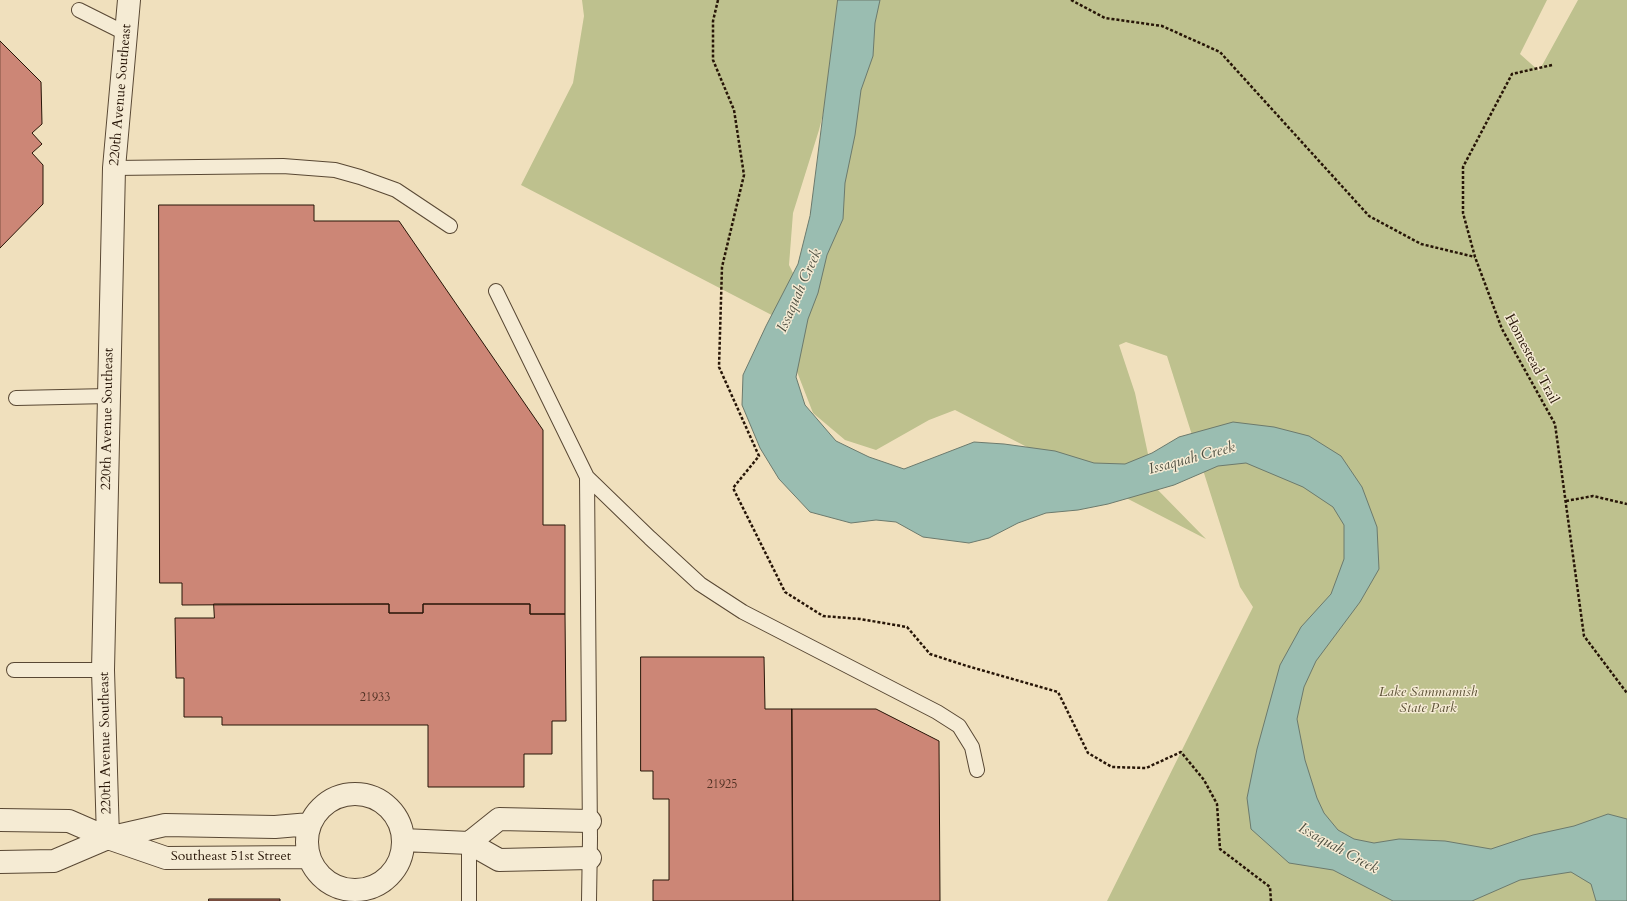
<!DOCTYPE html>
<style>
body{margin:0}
canvas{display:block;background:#f0e0bd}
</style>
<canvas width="1627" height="901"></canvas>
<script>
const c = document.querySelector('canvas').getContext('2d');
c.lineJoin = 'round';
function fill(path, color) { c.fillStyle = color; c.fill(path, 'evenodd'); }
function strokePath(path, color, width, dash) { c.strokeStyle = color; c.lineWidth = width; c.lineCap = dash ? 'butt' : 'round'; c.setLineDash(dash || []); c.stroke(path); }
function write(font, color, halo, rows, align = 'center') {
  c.font = font + ' Cardo,serif'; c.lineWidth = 3; c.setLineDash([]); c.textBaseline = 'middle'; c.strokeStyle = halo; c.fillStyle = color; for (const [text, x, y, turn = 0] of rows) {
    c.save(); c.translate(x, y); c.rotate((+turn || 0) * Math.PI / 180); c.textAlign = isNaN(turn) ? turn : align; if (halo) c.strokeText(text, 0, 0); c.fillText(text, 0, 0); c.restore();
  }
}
fill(new Path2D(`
 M582,0H1547L1520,54L1539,71L1578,0H1627V901H1107L1253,607L1240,587L1167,356L1126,342L1119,345L1135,393L1155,487L1206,539L955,410L929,420L876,450L845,440L813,413L794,364L789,324L521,185L573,83L584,16ZM832,79L835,127L798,283L789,265L793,213L819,130Z`), '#bec18e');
const water = new Path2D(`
 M838,0H880L875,23L873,56L861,90L855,135L845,183L843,219L827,255L818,293L808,319L796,377L805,405L836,441L869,457L904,469L974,442L1004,444L1055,451L1094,463L1125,464L1152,453L1179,437L1233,422L1274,427L1309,436L1341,456L1362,487L1377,527L1379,569L1360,602L1316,661L1304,687L1297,719L1305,760L1317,798L1324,813L1338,830L1354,839L1374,843L1399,839L1445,841L1491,849L1533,835L1574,826L1608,814L1627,819V901H1596L1591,884L1571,872L1520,880L1472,901H1393L1333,870L1289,863L1251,829L1247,798L1257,749L1280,665L1301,627L1331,594L1344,559V525L1333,507L1303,487L1246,463L1218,466L1174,485L1108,504L1078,510L1046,513L1018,523L989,538L969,543L923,537L896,522L876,520L851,523L810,512L779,479L760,448L742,405L743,375L766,326L798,264L810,216Z`);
fill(water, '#9abdb1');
strokePath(water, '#6c7a6d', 1);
const building = new Path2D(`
 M0,41L41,82L42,124L32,133L42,144L32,153L43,165V204L0,248Z
 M159,205H314V221H399L543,430V525H565V614H530V604H423V613H389V604L182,605V583H160Z
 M214,604H389V613H423V604H530V614H565L566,721H552V754H524V787H428V725H222V717H184V678H176L175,618H214Z
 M641,657H764L765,709H792L793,901H653V880H669V799H653V771H641Z
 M792,709H876L939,741L940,901H793Z
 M209,899H280V901H209Z`);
fill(building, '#cc8676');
strokePath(building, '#271507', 1);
const lane = new Path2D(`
 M79,10L127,34
 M114,168L283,166L335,170L360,177L396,190L450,226
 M496,291L587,477L650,538L700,584L743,612L937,712L959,726L972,747L977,770
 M16,398L109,396
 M587,477L590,839L589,901
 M14,670H103
 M469,843V901`);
const street = new Path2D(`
 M307 842a48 48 0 1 1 96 0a48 48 0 1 1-96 0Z
 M0,820L69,821L108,838L166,858L309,857
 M108,838L103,670L114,168L129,0
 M403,840L469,843L499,860L590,858
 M469,843L499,819L590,821
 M0,862L54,861L108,838L165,825L275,827L310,824`);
strokePath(lane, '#594834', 16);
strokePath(street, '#594834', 24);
strokePath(new Path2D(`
 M718,0L713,21V60L734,110L744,175L722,267L719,367L759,456L733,488L785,592L823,616L860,619L907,627L930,654L967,666L1058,692L1088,753L1112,767L1146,768L1181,752L1204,780L1217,804L1220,849L1270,887L1271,901
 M1071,0L1105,18L1162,26L1220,52L1369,216L1421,244L1475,257
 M1552,65L1512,74L1463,167V213L1475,257L1502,329L1555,424L1584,636L1627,693
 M1566,501L1593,496L1627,504`), '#271507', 2.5, [3, 2]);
strokePath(lane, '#f5ebd4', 14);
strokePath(street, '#f5ebd4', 22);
write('12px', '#503123', null, [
 ["21933",375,698],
 ["21925",722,785]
]);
write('14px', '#271507', '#f5ebd4', [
 ["220th Avenue Southeast",121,95,-85],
 ["Homestead Trail",1531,359,62],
 ["220th Avenue Southeast",108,419,-89],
 ["220th Avenue Southeast",106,743,-91],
 ["Southeast 51st Street",231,857]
]);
write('italic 14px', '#5c5136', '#f5ebd4', [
 ["Lake Sammamish",1428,693],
 ["State Park",1428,709]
]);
write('italic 15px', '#4f5042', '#f5ebd4', [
 ["Issaquah Creek",800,291,-66],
 ["Issaquah Creek",1192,459,-15],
 ["Issaquah Creek",1338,849,29]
]);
</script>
